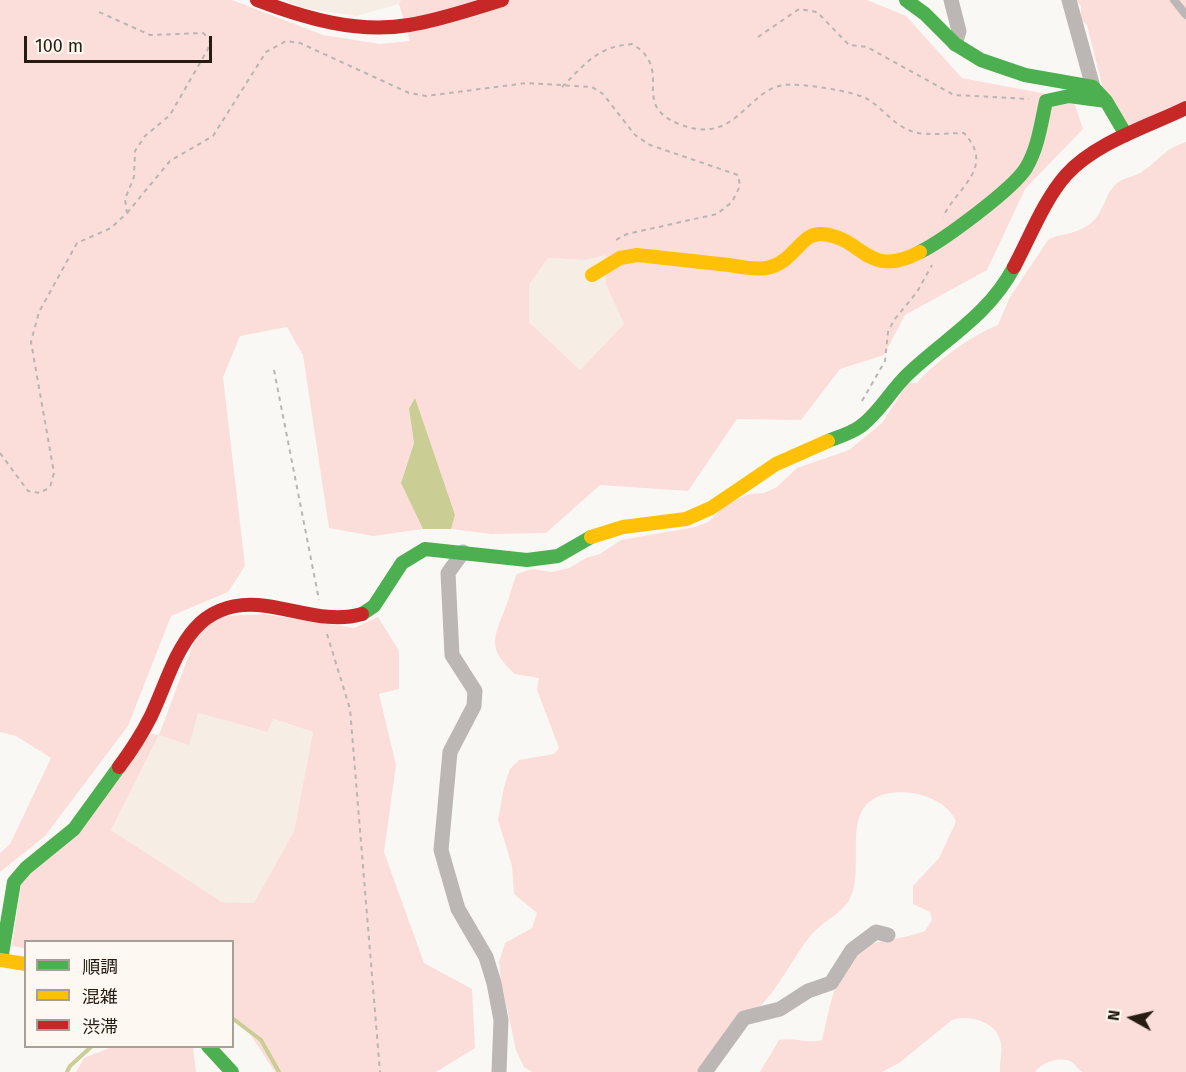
<!DOCTYPE html>
<meta charset="utf-8">
<style>
body{margin:0}
#map{position:relative;width:1186px;height:1072px;overflow:hidden;background:#faf8f5;font-family:"Fira Sans","Noto Sans JP",sans-serif}
canvas{display:block}
.legend{position:absolute;left:24px;top:940px;width:210px;height:108px;box-sizing:border-box;background:#fdf8f2;border:2px solid #a7a098;margin:0;padding:8px 10px;list-style:none;font-size:18px;color:#261c11}
.legend li{display:flex;align-items:center;gap:12px;height:30px}
.legend b{width:30px;border:2px solid #a7a098}
.north{position:absolute;left:1102px;top:988px;width:60px;height:60px;-webkit-text-stroke:4px #fdf8f2;paint-order:stroke;rotate:278deg;font-size:16px;font-weight:700;line-height:24px;text-align:center;color:#261c11}
.north::after{content:'';display:block;margin:auto;width:21px;height:27px;background:#261c11;clip-path:polygon(50% 0,100% 100%,50% 72%,0 100%)}
.scale{position:absolute;left:24px;top:36px;width:188px;height:27px;box-sizing:border-box;border:3px solid #261c11;border-top:0;padding-left:8px;font-size:18px;line-height:21px;white-space:nowrap;color:#261c11;-webkit-text-stroke:4px #fdf8f2;paint-order:stroke}
</style>
<div id="map">
<canvas width="1186" height="1072"></canvas>
<ul class="legend">
<li><b style="height:8px;background:#4caf50"></b>順調</li>
<li><b style="height:8px;background:#ffc107"></b>混雑</li>
<li><b style="height:8px;background:#c62828"></b>渋滞</li>
</ul>
<div class="north">N</div>
<div class="scale">100 m</div>
</div>
<script>
const c = document.querySelector('canvas').getContext('2d');
c.lineJoin = 'round';
function fill(path, color) { c.fillStyle = color; c.fill(path, 'evenodd'); }
function strokePath(path, color, width, dash) { c.strokeStyle = color; c.lineWidth = width; c.lineCap = dash ? 'butt' : 'round'; c.setLineDash(dash || []); c.stroke(path); }
fill(new Path2D(`
 M283,0H401L399,4L356,16L304,8Z
 M606,254V285L624,324L580,370L529,322V285L548,258L585,260Z
 M198,713L266,732L272,719L313,732L294,831L254,903L222,902L111,830L159,735Z`), '#f6ede4');
fill(new Path2D(`
 M0,0H232L323,35L380,44L410,41L399,4L401,0H867L906,16L962,78L1073,99L1083,129L1025,189L987,270L905,315L884,355L840,369L801,420L737,419L688,491L600,485L546,533L491,534L451,529L455,515L409,409L414,443L401,483L423,529L373,536L329,528L303,355L287,327L240,336L223,377L245,566L228,592L171,616L128,726L45,836L0,872V853L10,844L51,758L16,736L0,732ZM606,255V285L624,324L580,370L529,322V285L548,258L585,260Z
 M1076,0H1186V101L1128,126L1102,85L1087,25L1081,20V6Z
 M1186,142V1072H1083C1078,1070 1076,1065 1072,1062C1060,1056 1042,1062 1035,1072H1000C999,1061 1004,1048 999,1037C992,1020 968,1015 952,1020L899,1063L882,1072H760L779,1040C794,1037 807,1044 822,1040C831,1007 835,955 875,943C892,939 909,937 925,931L932,920L930,912L913,904V886L939,858L956,822C946,793 888,781 866,805C846,827 865,876 848,902C839,915 822,922 811,935C794,956 782,982 764,1002C743,1026 720,1048 699,1072H532L524,1067L516,1050L501,980L499,962L505,943L532,928L537,913L514,894L512,866L498,820L504,787L510,769L519,760L554,754L559,748L537,690L539,678L515,674C486,648 494,638 506,606C510,596 512,585 517,574L532,569L552,572L569,568L586,558L600,554L621,540L695,527L708,522L726,505L749,494L764,493L777,487L797,468L849,450L882,423L908,383H917C931,365 975,333 998,325L1010,297L1048,240C1057,233 1074,236 1090,224C1104,213 1104,196 1115,185C1122,177 1132,178 1140,173C1158,162 1163,149 1186,142Z
 M264,614L354,628L378,617L399,651V689L379,694L396,765L384,852L424,963L472,989L475,1048L436,1072H275L248,1031L233,1020L232,942H26L25,948L12,946L22,879L151,734L159,735L198,631L223,616ZM198,713L267,732L273,719L313,732L294,831L254,903L222,902L111,830L159,735L189,745Z
 M112,1047H193L196,1072H76L84,1058Z`), '#fbdeda');
fill(new Path2D(`
 M415,398L455,515L451,529H423L401,483L414,443L409,409Z`), '#cacd94');
strokePath(new Path2D(`
 M232,1018L261,1040L279,1072
 M67,1072L70,1066L92,1046`), '#cacd94', 4);
strokePath(new Path2D(`
 M758,37L799,9L817,12L849,45L867,47L954,95L1029,99
 M562,87C587,62 597,47 632,44C637,47 643,51 646,56C664,80 636,107 679,124C736,147 746,90 784,85C800,83 856,91 869,100C884,110 896,127 914,132C928,136 949,133 964,133C996,168 957,187 943,217
 M127,213L170,161L213,136L266,52L286,41L300,43L409,93L426,96L527,83L592,87L603,94L635,135L650,145L738,175L740,186L732,202L717,214L627,234L614,241
 M274,370L319,600
 M862,401L885,361L888,332L894,320L917,292L932,265
 M0,453L28,491L40,493L50,487L54,473L31,342L39,312L77,243L111,228L127,213L125,199L134,177L135,151L145,136L170,115L208,49L210,39L203,33L150,35L99,12
 M327,634L350,709L380,1072`), '#b9b5b2', 2, [4.5, 4.5]);
strokePath(new Path2D(`
 M1174,0L1186,15`), '#bcb7b4', 8);
strokePath(new Path2D(`
 M951,0L959,31L955,44
 M1069,0L1093,87
 M463,552L448,573L452,655L475,691L474,706L450,752L441,850L458,909L486,957L494,983L501,1020L499,1072
 M705,1072L744,1018L780,1009L808,991L831,983L852,950L876,932L888,935`), '#bcb7b4', 15);
strokePath(new Path2D(`
 M906,0L925,14L955,44L981,60L1025,75L1093,87L1106,101L1126,135
 M920,252C944,240 1013,189 1026,168C1038,148 1041,124 1046,101L1069,96L1106,101
 M828,441C838,437 852,433 861,426C880,412 891,390 908,374C947,337 988,316 1014,267
 M362,614L374,606L402,563L425,549L527,560L558,556L591,537
 M1,960L14,882L26,868L74,829L119,767
 M208,1046L232,1072`), '#4caf50', 14);
strokePath(new Path2D(`
 M592,275L620,258L637,255C668,258 698,262 729,265C741,267 754,270 766,268C795,263 800,232 822,234C865,238 866,280 920,252
 M591,537L623,527L686,519L711,508L776,464L828,441
 M0,960L26,964`), '#ffc107', 14);
strokePath(new Path2D(`
 M257,0C304,18 358,34 409,25C441,20 471,9 502,0
 M1014,267C1030,237 1044,200 1066,175C1096,142 1147,127 1186,108
 M119,767C131,751 142,734 151,716C175,665 186,600 258,605C294,608 327,624 362,614`), '#c62828', 14);
</script>
